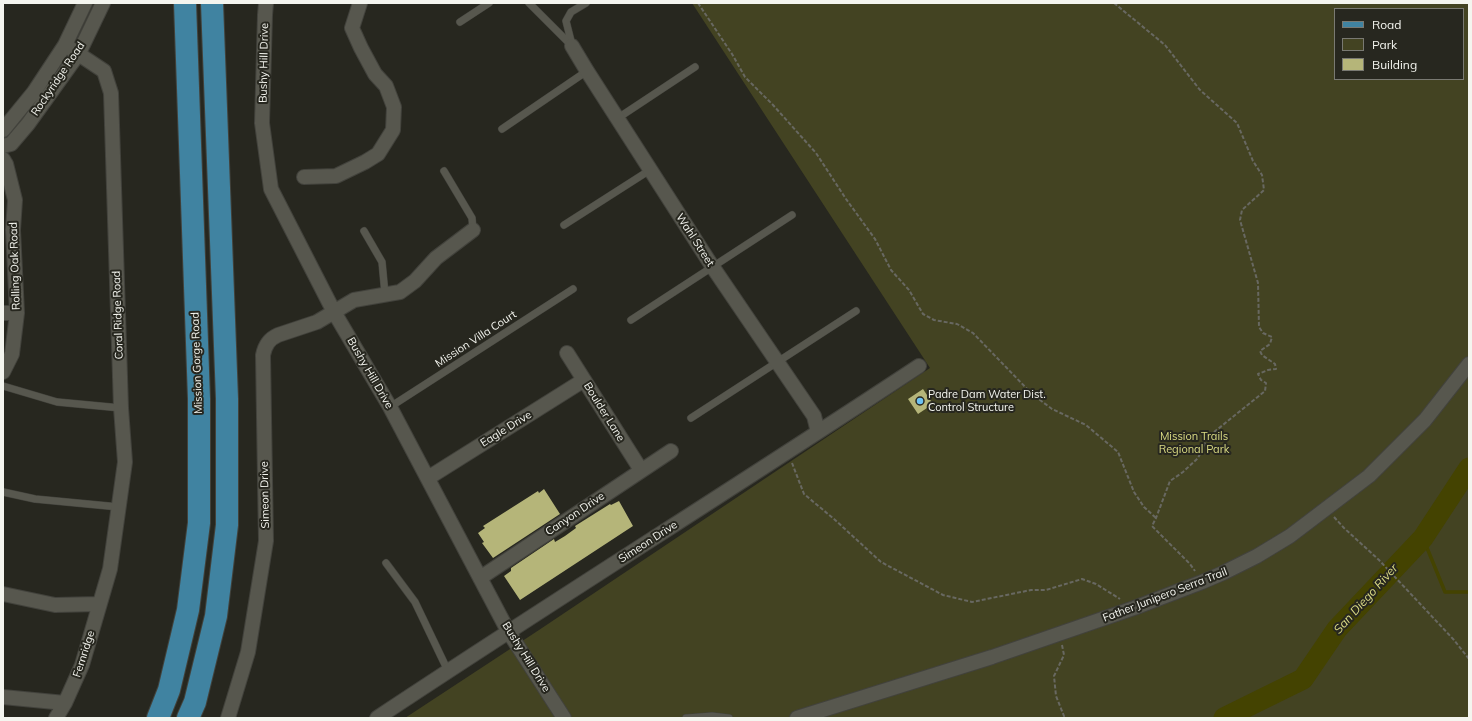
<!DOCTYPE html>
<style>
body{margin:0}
#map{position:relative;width:1472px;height:721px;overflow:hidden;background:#27271f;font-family:Mulish,sans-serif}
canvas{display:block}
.frame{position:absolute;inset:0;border:4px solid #f4f5ef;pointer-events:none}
.legend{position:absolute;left:1334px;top:8px;width:130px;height:72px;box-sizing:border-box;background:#27271f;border:1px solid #797972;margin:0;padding:5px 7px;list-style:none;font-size:12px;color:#f4f5ef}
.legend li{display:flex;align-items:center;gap:8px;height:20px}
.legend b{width:20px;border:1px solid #797972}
</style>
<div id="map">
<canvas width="1472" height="721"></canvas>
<div class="frame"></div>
<ul class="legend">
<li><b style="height:5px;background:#4083a1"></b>Road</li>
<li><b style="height:11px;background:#434322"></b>Park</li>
<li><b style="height:11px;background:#b5b579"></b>Building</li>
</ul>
</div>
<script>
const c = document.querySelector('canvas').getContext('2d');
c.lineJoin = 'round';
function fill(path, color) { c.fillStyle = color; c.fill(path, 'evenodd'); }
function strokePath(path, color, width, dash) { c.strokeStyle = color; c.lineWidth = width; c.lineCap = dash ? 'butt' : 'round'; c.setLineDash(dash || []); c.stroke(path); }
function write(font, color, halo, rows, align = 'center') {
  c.font = font + ' Mulish,sans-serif'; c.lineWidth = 4; c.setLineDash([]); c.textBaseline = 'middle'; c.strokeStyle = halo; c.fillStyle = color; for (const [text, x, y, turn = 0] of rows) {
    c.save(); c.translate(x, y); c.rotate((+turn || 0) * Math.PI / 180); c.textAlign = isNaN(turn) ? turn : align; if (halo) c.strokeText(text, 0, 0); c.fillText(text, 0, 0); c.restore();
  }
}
fill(new Path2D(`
 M692,3H1469V718H405L539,630L930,368ZM1335,9H1463V79H1335Z`), '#434322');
strokePath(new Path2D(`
 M1423,538L1445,592H1469`), '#444301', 3.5);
strokePath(new Path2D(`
 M1224,718L1303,679L1337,629L1423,538L1469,468`), '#444301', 21);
fill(new Path2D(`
 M923,389L933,404L918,414L908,399Z
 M544,489L560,514L493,558L482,543L484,542L478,533L485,528L483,526L538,491L539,493Z
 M619,501L633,526L520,600L504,576L511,571V568L554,539L555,542L565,536L576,528L575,526L610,504L611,505Z`), '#b5b579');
const lane = new Path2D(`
 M529,3L572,46
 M460,22L489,3
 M572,45L566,21L571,12L586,3
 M618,118L695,67
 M502,129L587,71
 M444,171L472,218L473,230
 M564,225L650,170
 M364,231L382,262L385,294
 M631,320L792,215
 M3,386L57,402L121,408
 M390,407L573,289
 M691,418L856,311
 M3,492L35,499L119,507
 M386,563L415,602L448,671
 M686,718L712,716L729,718`);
const street = new Path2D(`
 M266,3L265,15L262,123L271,189L334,312L390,407L508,631L564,718
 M572,46L587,71L712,266L814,416L818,432
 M3,130L34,92L65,45L85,3
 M3,146L11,144L28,124L79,53L103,3
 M3,159L6,164L15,200L13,230L17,313L12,354L3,372
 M304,177L336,176L365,162L378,154L393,130L394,107L386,86L375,74L361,48L352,28L360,3
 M3,313H17
 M567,353L641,470
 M428,478L584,380
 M480,578L671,451
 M3,594L55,605L99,604
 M3,697L65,703
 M56,718L65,703L82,665L110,569L125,462L121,408L111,93L104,71L65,45
 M228,718L248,652L266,541L263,355C265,345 269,339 278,335L317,322L354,300L400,292L415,281L436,258L473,230
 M377,718C556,599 739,485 919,366
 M797,718L992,657L1134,608L1202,582L1223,573L1257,556L1290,536L1369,476L1425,420L1469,364`);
const primary = new Path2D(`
 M158,718L169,690L188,610L199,523V399L185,3
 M188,718L195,702L216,616L227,525V399L212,3`);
strokePath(lane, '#42423c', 8);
strokePath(street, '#42423c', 16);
strokePath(primary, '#42423c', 24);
strokePath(new Path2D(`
 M698,3L732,54L745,77L773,105L816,153L846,199L875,239L891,270L909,290L923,314L934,320L957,324L973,333L1032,394L1052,409L1086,425L1118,452L1134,492L1144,507L1156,518
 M1114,3L1165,45L1200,90L1237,123L1253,161L1262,175L1264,190L1242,210L1240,220L1258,283L1259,327L1263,333L1272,337L1270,344L1260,351L1262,355L1275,364L1276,369L1268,370L1258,374L1261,380L1266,383L1265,391L1208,437L1198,458L1183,472L1170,481L1156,518L1152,526L1190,564L1195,571
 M792,463L804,494L834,519L881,562L943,595L972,602L1031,590H1046L1082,579L1096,584L1120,599
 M1334,517L1344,528L1379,560L1454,640L1469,659
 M1062,645L1064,655L1054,676L1056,696L1064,716L1062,718`), '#686861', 2, [4, 2]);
strokePath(lane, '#57574e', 7);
strokePath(street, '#57574e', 14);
strokePath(primary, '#4083a1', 22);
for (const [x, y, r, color] of [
 [920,401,4,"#6dc2f3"]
]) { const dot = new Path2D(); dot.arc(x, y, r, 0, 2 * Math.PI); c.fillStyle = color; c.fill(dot); strokePath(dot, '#27271f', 1.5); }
write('11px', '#f4f5ef', '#27271f', [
 ["Bushy Hill Drive",264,63,-89],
 ["Rockyridge Road",58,79,-56],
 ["Wahl Street",695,240,57],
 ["Rolling Oak Road",15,266,-92],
 ["Coral Ridge Road",118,315,-92],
 ["Mission Villa Court",476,339,-33],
 ["Mission Gorge Road",197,363,-92],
 ["Bushy Hill Drive",370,373,60],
 ["Boulder Lane",604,412,58],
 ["Eagle Drive",506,429,-32],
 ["Simeon Drive",265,495,-91],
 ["Canyon Drive",575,514,-34],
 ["Simeon Drive",648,542,-33],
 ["Father Junipero Serra Trail",1165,595,-21],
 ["Fernridge",84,654,-72],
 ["Bushy Hill Drive",526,657,58]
]);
write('11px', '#f4f5ef', '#27271f', [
 ["Padre Dam Water Dist.",928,395],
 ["Control Structure",928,408]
], 'left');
write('11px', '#dbdc84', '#27271f', [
 ["Mission Trails",1194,437],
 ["Regional Park",1194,450]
]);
write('italic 12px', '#dcdc85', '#27271f', [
 ["San Diego River",1366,599,-48]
]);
</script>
